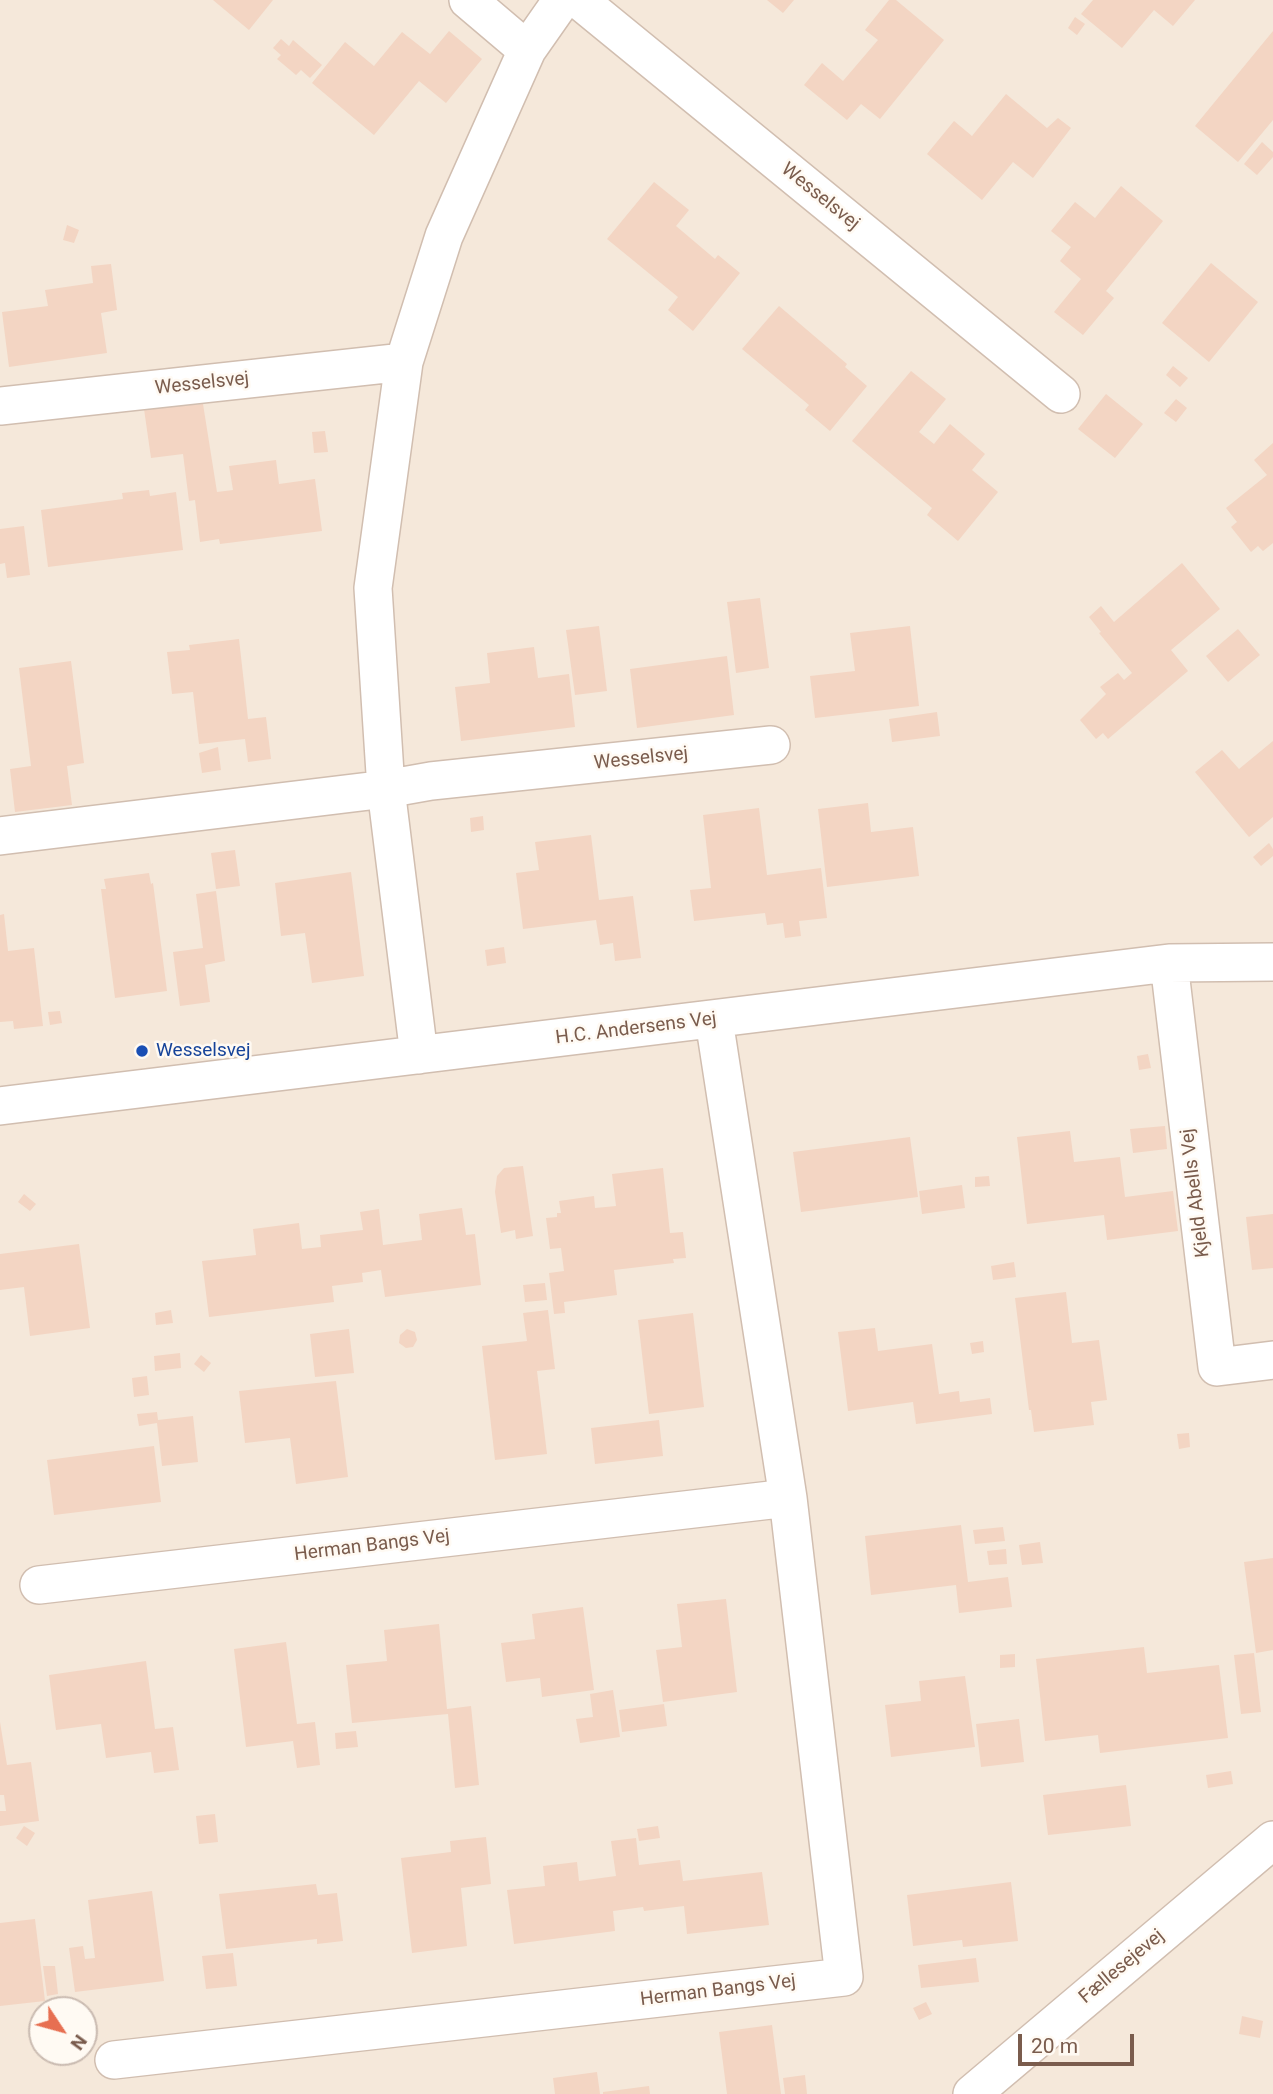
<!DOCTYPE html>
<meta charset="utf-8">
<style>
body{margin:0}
#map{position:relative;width:1273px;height:2094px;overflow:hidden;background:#fdf6ec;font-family:Roboto,sans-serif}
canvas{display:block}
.north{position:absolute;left:28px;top:1996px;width:70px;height:70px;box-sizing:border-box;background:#fffaf3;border:2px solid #cabbb1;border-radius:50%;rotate:126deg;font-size:19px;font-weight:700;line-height:28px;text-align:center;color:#7a5c4d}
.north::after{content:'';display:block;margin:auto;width:24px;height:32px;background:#e76f51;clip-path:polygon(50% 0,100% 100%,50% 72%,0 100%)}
.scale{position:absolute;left:1018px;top:2034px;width:116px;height:32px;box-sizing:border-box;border:4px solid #7a5c4d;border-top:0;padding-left:9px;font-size:21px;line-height:24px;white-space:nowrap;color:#7a5c4d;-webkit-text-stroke:5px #fffaf3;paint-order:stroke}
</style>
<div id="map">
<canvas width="1273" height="2094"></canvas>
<div class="north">N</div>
<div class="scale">20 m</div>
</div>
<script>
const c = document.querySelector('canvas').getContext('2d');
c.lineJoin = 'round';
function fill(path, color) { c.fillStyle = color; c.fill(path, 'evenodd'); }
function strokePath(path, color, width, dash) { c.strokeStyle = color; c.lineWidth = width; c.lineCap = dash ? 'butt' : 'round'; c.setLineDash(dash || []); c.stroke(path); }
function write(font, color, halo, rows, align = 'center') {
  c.font = font + ' Roboto,sans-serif'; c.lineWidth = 5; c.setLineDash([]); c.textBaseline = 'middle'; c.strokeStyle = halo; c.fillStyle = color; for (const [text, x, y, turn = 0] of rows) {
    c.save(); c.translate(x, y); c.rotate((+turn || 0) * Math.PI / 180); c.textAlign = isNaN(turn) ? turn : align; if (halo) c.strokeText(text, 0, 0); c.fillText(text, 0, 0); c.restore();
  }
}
fill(new Path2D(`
 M0,0H1273V2094H0ZM42,2010H84V2052H42Z`), '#f5e8da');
fill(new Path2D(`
 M213,0H273L249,30Z
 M767,0H794L783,13Z
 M889,0H896L944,40L880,119L861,104L847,120L804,85L822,63L843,81L878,40L865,30Z
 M1093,0H1195L1173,26L1154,10L1122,48L1081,14Z
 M1075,17L1085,24L1077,35L1068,28Z
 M449,31L482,59L446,103L419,81L374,135L312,83L345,42L374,66L402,32L430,54Z
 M1273,31V120L1238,162L1195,126Z
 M281,39L289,46L293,40L322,65L310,78L301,70L296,75L277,59L281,55L273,48Z
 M1006,94L1047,128L1058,118L1071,128L1033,178L1013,162L982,200L927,154L954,121L972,136Z
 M1262,142L1273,152V157L1257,175L1244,164Z
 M654,182L689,210L676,226L715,259L718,255L740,273L693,331L668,310L678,297L607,239Z
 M1121,186L1163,221L1106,291L1114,298L1083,335L1054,312L1081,279L1060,261L1071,247L1051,231L1075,202L1095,218Z
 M67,225L79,230L74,243L63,240Z
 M1211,263L1258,302L1209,362L1162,323Z
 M111,264L117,310L101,313L107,353L9,367L2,312L48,306L45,290L93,283L91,266Z
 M779,306L847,364L845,367L867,386L830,431L805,410L809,405L742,349Z
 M1173,366L1188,378L1180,387L1166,375Z
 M911,371L946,399L919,432L934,444L950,424L985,454L972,470L998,492L958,541L927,515L932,508L852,441Z
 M1106,394L1143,424L1115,458L1078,429Z
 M1176,399L1187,408L1176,422L1164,413Z
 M203,404L217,492L233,490L229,466L276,460L279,484L315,479L322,531L220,544L219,539L200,542L195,500L189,501L183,454L151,458L144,409Z
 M325,431L328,452L314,453L312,432Z
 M1273,443V543L1263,551L1258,546L1251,552L1231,527L1237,522L1226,508L1267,475L1254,460Z
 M149,490L150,496L176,492L183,550L48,567L41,510L123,499L122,493Z
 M24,526L30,575L7,578L5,563L0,564V529Z
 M1182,563L1220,609L1171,650L1188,671L1108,739L1103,733L1096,739L1080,720L1106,694L1100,687L1118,673L1124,680L1132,673L1099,633L1101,632L1089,617L1101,606L1114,622Z
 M760,598L769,668L736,673L727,602Z
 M599,626L607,691L575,695L566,630Z
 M910,626L919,706L815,718L810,676L855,671L850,633Z
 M1238,629L1260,655L1228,682L1206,656Z
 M239,639L248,719L266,717L271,759L248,762L245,739L199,744L193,692L172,694L167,652L190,650L189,645Z
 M534,647L538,678L569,674L575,727L461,741L455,687L490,683L487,653Z
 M727,656L734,715L637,728L630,669Z
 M71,661L84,763L67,766L72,805L15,812L10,769L31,766L19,668Z
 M937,712L940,736L892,742L889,719Z
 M1273,741V817L1249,837L1195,772L1222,750L1239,769Z
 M218,747L221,770L202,773L199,753Z
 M868,803L871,832L913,827L919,876L827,887L818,809Z
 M759,808L767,875L821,868L827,918L799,921L801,936L785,938L783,923L767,925L765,913L694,921L690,890L711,888L703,815Z
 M483,816L484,830L471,832L470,818Z
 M591,835L599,900L633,896L641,958L615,961L613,943L600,945L596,920L523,929L516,873L539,870L535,842Z
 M1269,843L1273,849V856L1261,866L1253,857Z
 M235,850L240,886L216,889L211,853Z
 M351,872L364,976L312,983L305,933L281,936L275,883Z
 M149,873L151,884L153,883L167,991L115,998L101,889H106L104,879Z
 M216,891L225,961L205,965L210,1002L180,1006L173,952L203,948L196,894Z
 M4,914L8,951L34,948L43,1026L14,1029L13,1021L0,1022V915Z
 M504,947L506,963L487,966L485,950Z
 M60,1011L62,1023L50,1025L48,1012Z
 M1148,1054L1151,1068L1139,1070L1137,1056Z
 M1165,1126L1167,1149L1133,1153L1130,1129Z
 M1070,1131L1074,1162L1120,1157L1125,1197L1173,1191L1178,1231L1107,1240L1104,1215L1027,1224L1017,1137Z
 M910,1137L918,1197L801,1212L793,1152Z
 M523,1166L533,1236L516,1239L515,1230L501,1233L495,1192L497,1176L504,1168Z
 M663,1168L670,1233L683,1232L686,1258L673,1259L674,1263L614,1270L617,1295L564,1302L565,1313L554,1314L549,1273L564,1271L561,1248L550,1249L546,1218L557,1217V1213H561L559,1201L594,1196L595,1208L616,1206L612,1174Z
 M989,1176L990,1186L975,1187V1177Z
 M962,1185L965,1208L922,1214L919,1191Z
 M24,1194L36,1204L30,1211L18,1202Z
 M462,1208L466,1235L475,1234L481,1285L385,1297L381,1270L362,1273L363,1282L332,1286L334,1302L209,1317L202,1261L256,1255L253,1229L299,1223L302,1249L321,1247L320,1235L363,1230L360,1212L379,1209L383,1245L422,1240L419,1214Z
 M1273,1214V1268L1252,1270L1246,1217Z
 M79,1244L90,1328L30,1336L24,1287L0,1290V1254Z
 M1014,1262L1016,1277L993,1280L991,1266Z
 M545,1283L547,1300L525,1302L523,1285Z
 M1066,1292L1072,1343L1099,1340L1107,1400L1091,1402L1094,1425L1034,1432L1031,1410H1029L1015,1298Z
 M171,1310L173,1323L156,1325L155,1313Z
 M548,1310L555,1369L537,1371L547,1454L495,1460L482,1346L527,1341L523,1313Z
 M693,1313L704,1407L649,1414L638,1320Z
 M875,1328L878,1351L932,1344L939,1394L959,1391L960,1402L990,1398L992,1414L916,1424L913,1402L848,1411L838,1332Z
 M349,1329L354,1373L315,1377L310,1334Z
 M407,1329L415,1332L417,1340L413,1347L406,1348L399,1343L400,1335Z
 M983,1341L984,1352L972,1354L970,1343Z
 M180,1353L181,1368L155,1371L154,1356Z
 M201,1355L211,1363L204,1372L194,1364Z
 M147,1376L149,1395L134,1397L132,1378Z
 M336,1381L348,1477L296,1484L290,1438L245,1443L239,1391Z
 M157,1412L158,1420L193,1416L198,1462L162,1466L157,1423L139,1426L137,1414Z
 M659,1420L663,1456L595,1464L591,1428Z
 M1189,1433L1190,1447L1179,1449L1177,1434Z
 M154,1446L161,1502L54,1515L47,1460Z
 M961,1525L968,1582L1008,1577L1012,1607L959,1613L956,1585L871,1595L865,1536Z
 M1003,1527L1005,1541L975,1544L973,1530Z
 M1040,1542L1043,1563L1022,1565L1019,1545Z
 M1006,1549L1007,1564L989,1565L987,1551Z
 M1273,1558V1650L1256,1653L1244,1562Z
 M726,1599L737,1692L663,1702L656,1650L682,1647L677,1604Z
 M583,1607L594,1690L542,1697L540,1678L506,1682L501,1643L535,1639L532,1614Z
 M439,1624L447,1709L471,1706L479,1785L455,1788L448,1714L352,1723L346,1665L387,1661L384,1630Z
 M286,1642L297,1724L315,1722L320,1765L297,1768L293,1741L246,1747L234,1649Z
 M1144,1647L1147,1673L1219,1665L1228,1738L1100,1753L1098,1735L1045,1741L1036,1659Z
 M1254,1653L1261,1712L1241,1714L1234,1655Z
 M1015,1654V1667L1000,1668V1655Z
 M146,1661L155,1729L173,1727L179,1770L154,1773L151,1752L106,1758L101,1724L56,1730L49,1675Z
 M965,1676L975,1747L891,1757L885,1705L921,1701L919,1681Z
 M613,1690L620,1737L580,1743L576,1719L593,1717L590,1694Z
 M664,1704L667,1726L622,1732L619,1710Z
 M1019,1719L1024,1762L981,1767L976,1724Z
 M0,1722L7,1765L31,1762L39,1821L0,1826V1811H6L4,1795H0Z
 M356,1731L358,1747L336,1749L335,1733Z
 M1231,1771L1233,1784L1208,1788L1206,1775Z
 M1126,1785L1131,1826L1048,1835L1043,1795Z
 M215,1814L218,1842L199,1844L196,1816Z
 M24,1826L35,1833L27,1846L16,1838Z
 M658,1826L660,1838L639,1841L637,1829Z
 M486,1837L491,1884L461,1888L467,1946L412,1953L401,1858L451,1852L450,1841Z
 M636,1838L639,1865L680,1860L683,1881L762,1872L769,1925L687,1934L684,1906L644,1911L643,1907L613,1911L615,1931L514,1944L507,1890L545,1886L543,1866L577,1862L579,1881L616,1876L611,1841Z
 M1011,1882L1018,1941L963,1947L962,1940L913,1946L907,1895Z
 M316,1884L318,1895L337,1893L343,1941L317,1944V1939L226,1949L219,1894Z
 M152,1891L164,1981L75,1992L69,1948L83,1946L85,1959L95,1958L88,1900Z
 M35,1919L45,2001L0,2006V1923Z
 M233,1953L237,1986L206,1989L202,1956Z
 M976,1958L979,1982L921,1988L918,1965Z
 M43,1966H55L58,1994L47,1996Z
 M926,2002L932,2014L919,2020L913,2008Z
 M1242,2016L1263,2021L1260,2038L1239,2034Z
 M772,2025L781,2094H727L719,2032Z
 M597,2072L600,2094H555L553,2078Z
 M805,2075L807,2094H785L783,2078Z
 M649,2086L650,2094H603V2092Z`), '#f3d5c3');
const minor = new Path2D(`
 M468,0L527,50
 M579,0L1061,394
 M0,406L404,362
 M0,836L386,789L431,781L771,745
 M1169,963L1217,1367L1273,1360
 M419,1055L386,789L373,588L404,362L444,236L527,50L562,0
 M0,1106L1169,963L1273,962
 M39,1585L788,1498
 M114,2060L844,1977L788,1498L714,1020
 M972,2094L1273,1840`);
strokePath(minor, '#d1beb0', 40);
strokePath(minor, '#fff', 37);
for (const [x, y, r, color] of [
 [142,1051,7,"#1a4fb4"]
]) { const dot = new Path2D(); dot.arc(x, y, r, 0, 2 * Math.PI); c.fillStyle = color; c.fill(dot); strokePath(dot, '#fffaf3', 2.5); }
write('19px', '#7a5c4d', '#fffaf3', [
 ["Wesselsvej",820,197,39],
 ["Wesselsvej",202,384,-6],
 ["Wesselsvej",641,759,-6],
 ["H.C. Andersens Vej",636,1029,-7],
 ["Kjeld Abells Vej",1196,1193,-97],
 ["Herman Bangs Vej",372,1546,-7],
 ["Fællesejevej",1122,1967,-40],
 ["Herman Bangs Vej",718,1991,-7]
]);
write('19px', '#164399', '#fffaf3', [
 ["Wesselsvej",156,1051]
], 'left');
</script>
